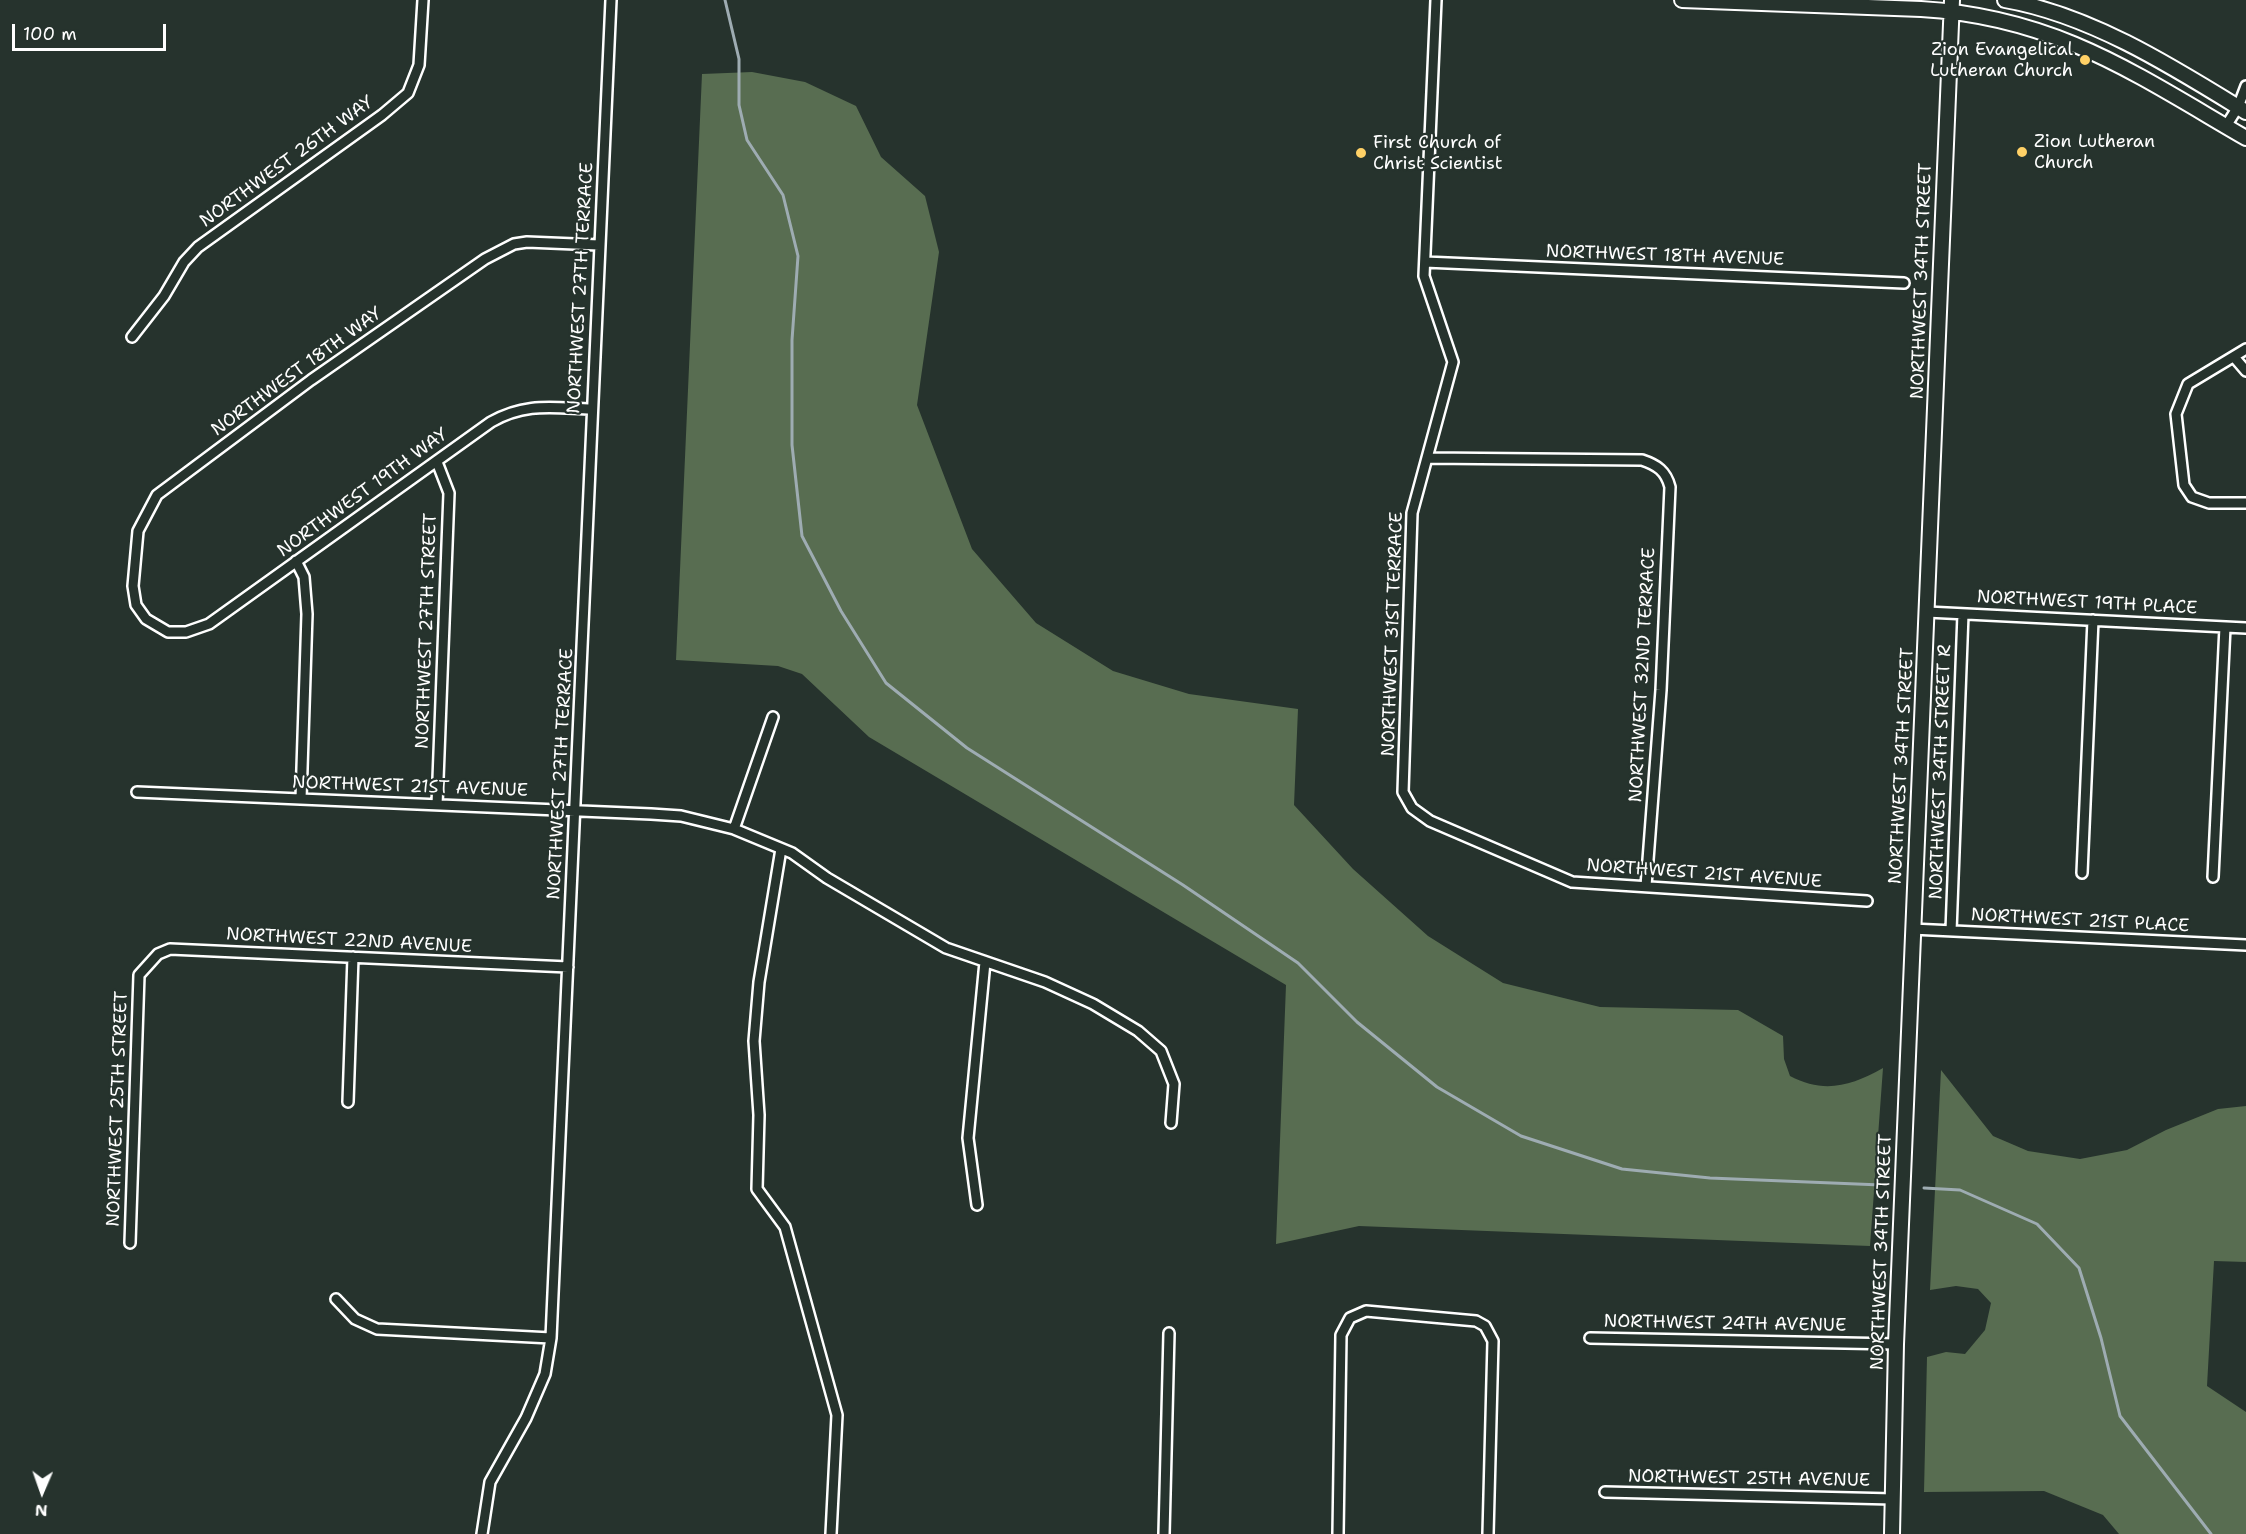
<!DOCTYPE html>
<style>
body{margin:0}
#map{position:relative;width:2246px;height:1534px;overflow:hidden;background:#26332d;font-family:"Shantell Sans",sans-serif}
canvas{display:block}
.north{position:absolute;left:12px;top:1462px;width:60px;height:60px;-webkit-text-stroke:4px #26332d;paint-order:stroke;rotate:182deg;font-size:16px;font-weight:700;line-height:24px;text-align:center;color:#fff}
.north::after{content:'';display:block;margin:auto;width:21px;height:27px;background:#fff;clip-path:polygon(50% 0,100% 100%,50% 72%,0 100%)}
.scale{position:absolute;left:12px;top:24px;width:154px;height:27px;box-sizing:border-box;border:3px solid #fff;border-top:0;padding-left:8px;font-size:18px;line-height:21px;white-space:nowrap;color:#fff;-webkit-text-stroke:4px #26332d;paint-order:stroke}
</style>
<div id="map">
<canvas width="2246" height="1534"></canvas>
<div class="north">N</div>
<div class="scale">100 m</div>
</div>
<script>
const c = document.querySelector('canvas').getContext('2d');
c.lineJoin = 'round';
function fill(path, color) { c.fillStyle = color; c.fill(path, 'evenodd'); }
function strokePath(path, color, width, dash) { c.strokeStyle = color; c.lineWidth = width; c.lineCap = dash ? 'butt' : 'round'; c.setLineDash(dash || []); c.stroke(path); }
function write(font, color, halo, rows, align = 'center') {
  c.font = font + ' "Shantell Sans",sans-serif'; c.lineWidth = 4.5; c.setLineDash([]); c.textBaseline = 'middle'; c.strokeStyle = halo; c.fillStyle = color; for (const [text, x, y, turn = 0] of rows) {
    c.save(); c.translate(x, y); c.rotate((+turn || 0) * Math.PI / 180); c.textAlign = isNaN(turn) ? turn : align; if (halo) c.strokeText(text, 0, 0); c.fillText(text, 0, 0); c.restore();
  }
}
fill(new Path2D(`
 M752,72L805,82L856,106L881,157L925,196L939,252L917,405L972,549L1036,623L1113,671L1189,694L1298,709L1294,805L1353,869L1428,936L1503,983L1600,1007L1738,1010L1783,1036L1784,1059L1790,1076C1824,1094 1851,1086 1883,1068L1870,1246L1359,1226L1276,1244L1286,985L869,737L802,674L778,666L676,660L702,74Z
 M1941,1070L1993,1136L2028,1151L2080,1159L2127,1150L2166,1130L2218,1109L2246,1106V1262L2214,1261L2207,1386L2246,1412V1534H2119L2103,1515L2044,1491L1924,1492L1927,1357L1946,1352L1965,1354L1985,1330L1991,1303L1978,1289L1956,1286L1930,1290Z`), '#586d51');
strokePath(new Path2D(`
 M725,0L739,59V105L747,140L783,195L798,256L792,340V445L802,536L841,611L886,683L967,748L1183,885L1298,963L1357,1022L1437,1087L1521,1136L1622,1169L1710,1178L1881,1185
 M1924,1188L1960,1190L2037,1224L2079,1268L2101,1338L2120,1416L2211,1534`), '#9eacb2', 3);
const minor = new Path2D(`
 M1436,0L1424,276L1453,362L1412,513L1403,792L1412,808L1430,821L1572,882L1867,901
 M2226,126L2238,107L2246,86
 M1425,262L1904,283
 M132,337L164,296L184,262L198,247L382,115L408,93L419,65L423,0
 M2246,349L2188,384L2176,414L2184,485L2192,497L2209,503H2246
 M2234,357L2246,371
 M592,409C553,408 526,402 491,422L209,624L186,632H168L146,619L136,605L133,586L138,531L157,495L311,380L485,259L514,244L527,242L599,245
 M1427,458L1642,460C1657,465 1666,471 1670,487L1661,690L1646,886
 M437,462L449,493L437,805
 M296,561L304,577L307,614L301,799
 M1927,612L2246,628
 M137,792L651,814L681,816L734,829L792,853L827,878L946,948L1045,982L1093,1004L1138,1031L1161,1051L1174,1084L1171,1123
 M734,829L773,717
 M781,849L759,982L754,1041L759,1115L757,1189L785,1227L837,1415L831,1534
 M2082,873L2093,620
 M2213,877L2225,627
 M1912,929L2246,945
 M1951,931L1963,614
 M348,1102L353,957
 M977,1205L968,1138L985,962
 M130,1243L139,975L158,954L170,949L568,967
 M336,1299L355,1319L377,1329L551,1338
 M1590,1338L1896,1344
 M1605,1492L1893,1499
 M482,1534L490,1482L526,1418L545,1374L551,1338L611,0
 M1164,1534L1169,1333
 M1338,1534L1341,1335L1350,1318L1366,1311L1476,1321L1485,1326L1493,1341L1488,1534`);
const secondary = new Path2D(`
 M1682,0L1921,9C2055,17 2134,73 2246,138
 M2005,0C2091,15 2173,67 2246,112
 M1892,1534L1896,1344L1952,0`);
strokePath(minor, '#fff', 14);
strokePath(secondary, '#fff', 18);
strokePath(minor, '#26332d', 9);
strokePath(secondary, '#26332d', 14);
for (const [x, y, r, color] of [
 [2085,60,6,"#ffd166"],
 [2022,152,6,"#ffd166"],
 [1361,153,6,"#ffd166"]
]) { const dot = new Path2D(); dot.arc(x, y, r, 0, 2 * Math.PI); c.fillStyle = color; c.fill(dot); strokePath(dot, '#26332d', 2); }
write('18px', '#fff', '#26332d', [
 ["Zion Evangelical",2073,50,"right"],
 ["Lutheran Church",2073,71,"right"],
 ["Zion Lutheran",2034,142],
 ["Church",2034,163],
 ["First Church of",1373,143],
 ["Christ Scientist",1373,164]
], 'left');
write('18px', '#fff', '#26332d', [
 ["NORTHWEST 26TH WAY",287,162,-36],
 ["NORTHWEST 18TH AVENUE",1665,256,2],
 ["NORTHWEST 34TH STREET",1922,281,-88],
 ["NORTHWEST 27TH TERRACE",581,288,-87],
 ["NORTHWEST 18TH WAY",297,372,-36],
 ["NORTHWEST 19TH WAY",363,493,-36],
 ["NORTHWEST 19TH PLACE",2087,603,3],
 ["NORTHWEST 27TH STREET",427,631,-88],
 ["NORTHWEST 31ST TERRACE",1393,634,-88],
 ["NORTHWEST 32ND TERRACE",1643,675,-87],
 ["NORTHWEST 34TH STREET",1902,766,-87],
 ["NORTHWEST 34TH STREET R",1941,772,-88],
 ["NORTHWEST 27TH TERRACE",561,774,-87],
 ["NORTHWEST 21ST AVENUE",410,787,2],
 ["NORTHWEST 21ST AVENUE",1704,874,4],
 ["NORTHWEST 21ST PLACE",2080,921,3],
 ["NORTHWEST 22ND AVENUE",349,941,3],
 ["NORTHWEST 25TH STREET",118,1109,-88],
 ["NORTHWEST 34TH STREET",1882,1252,-88],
 ["NORTHWEST 24TH AVENUE",1725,1324,1],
 ["NORTHWEST 25TH AVENUE",1749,1479,1]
]);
</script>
